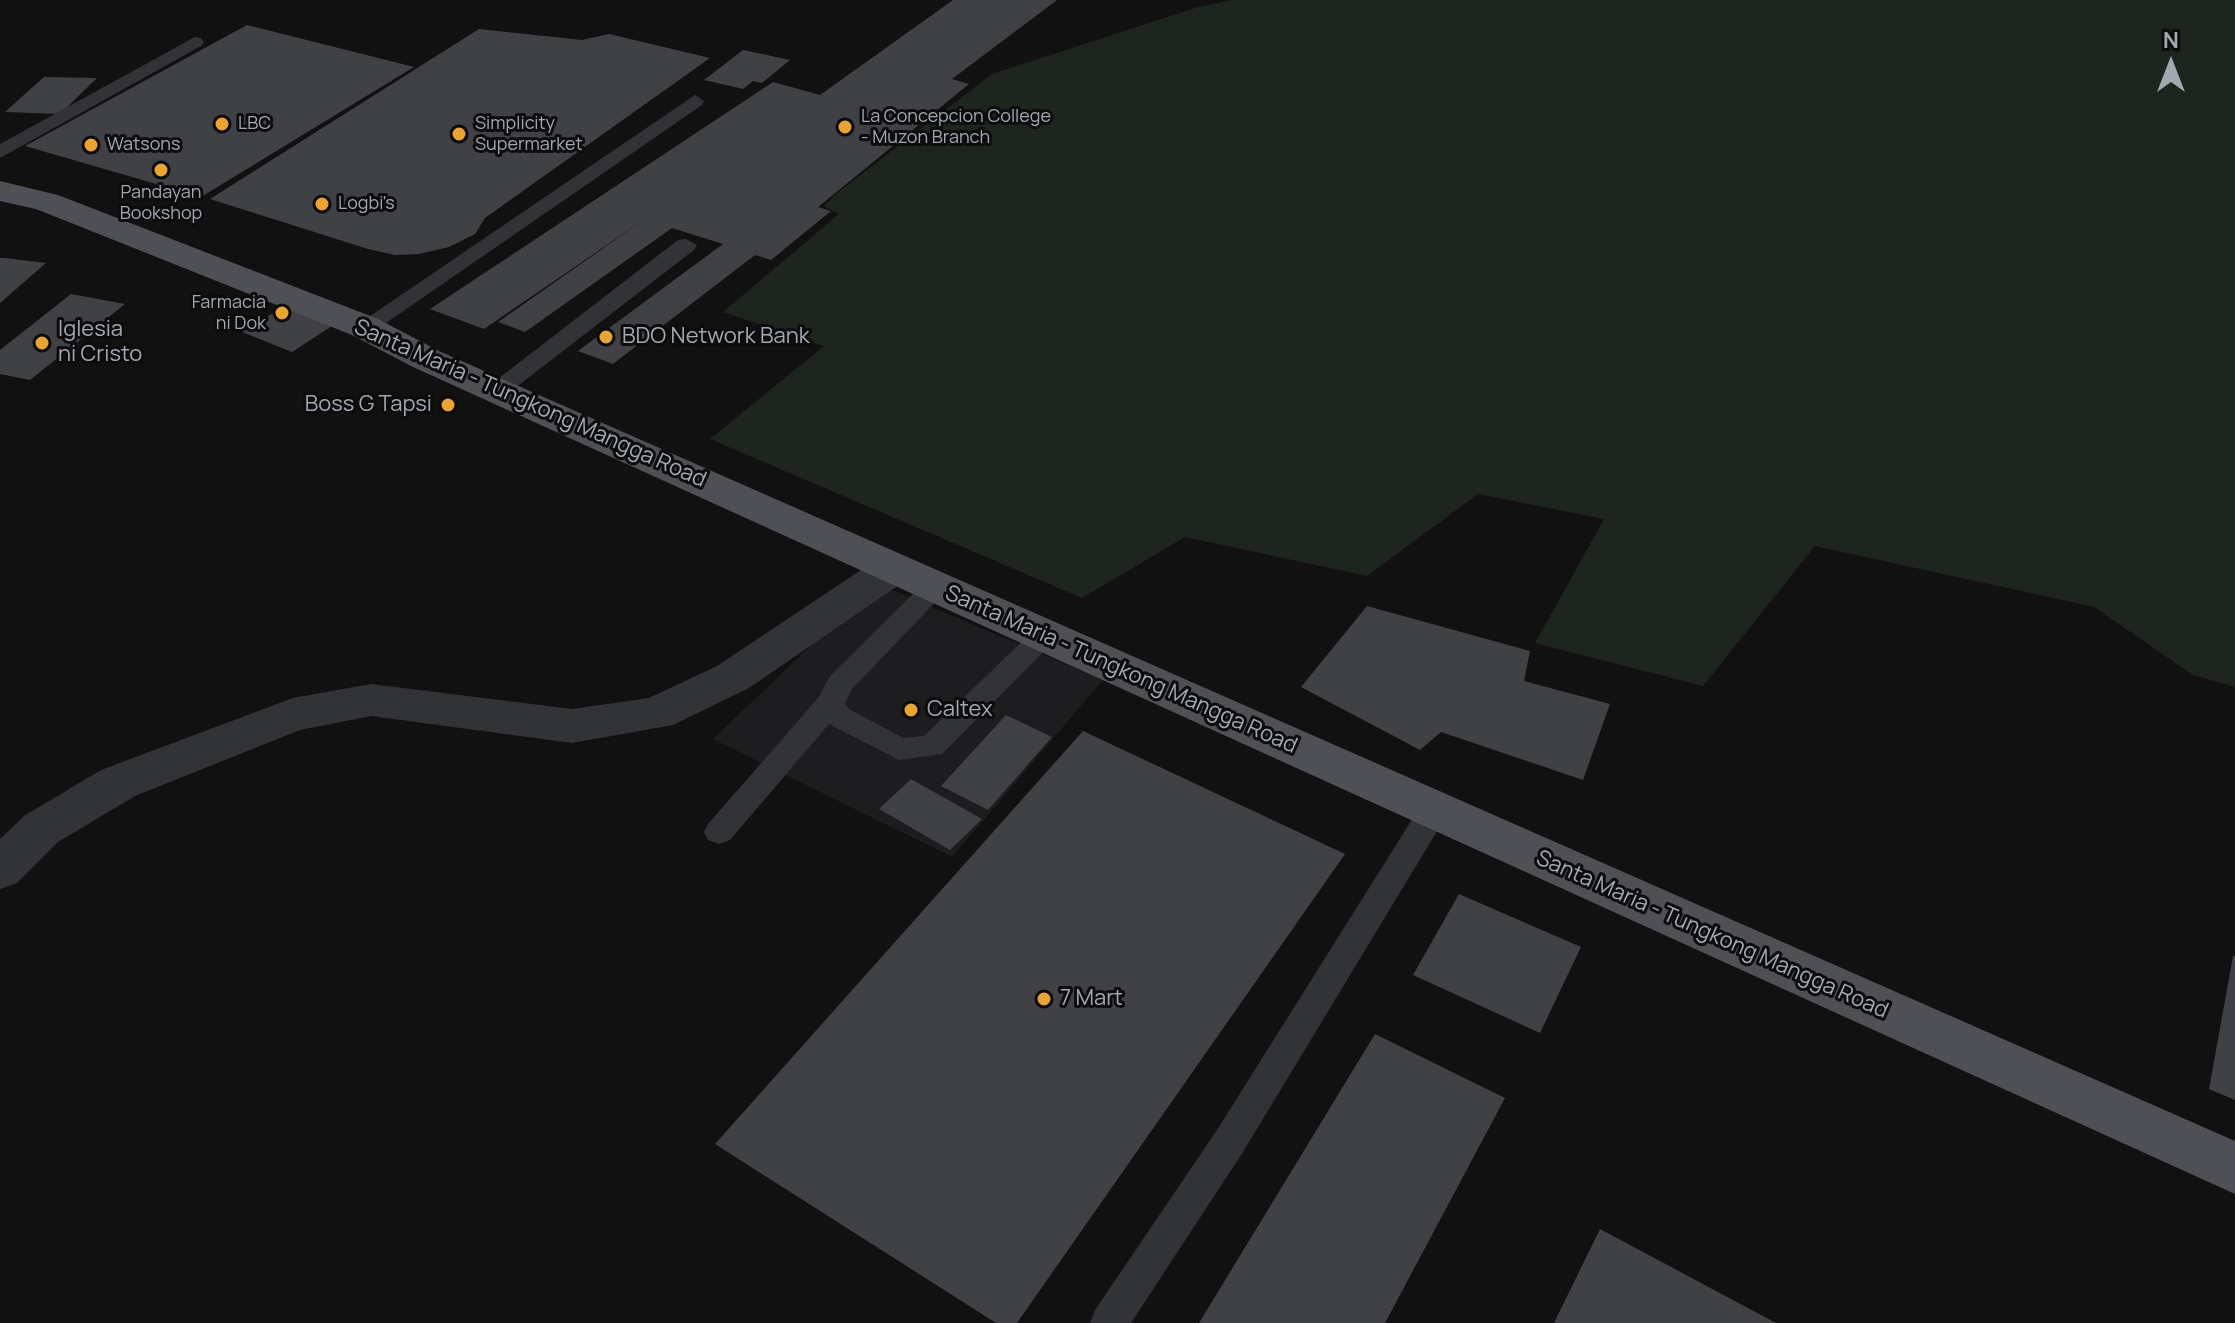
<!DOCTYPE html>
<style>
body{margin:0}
#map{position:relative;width:2235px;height:1323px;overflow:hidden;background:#111112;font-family:Manrope,sans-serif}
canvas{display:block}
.north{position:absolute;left:2131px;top:24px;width:80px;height:80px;-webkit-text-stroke:6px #0c0c0d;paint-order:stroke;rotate:0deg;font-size:22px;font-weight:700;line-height:32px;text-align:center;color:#a2a8b2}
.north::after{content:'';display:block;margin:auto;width:28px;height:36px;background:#a2a8b2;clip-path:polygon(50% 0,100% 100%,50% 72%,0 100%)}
</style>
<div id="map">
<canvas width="2235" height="1323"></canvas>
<div class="north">N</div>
</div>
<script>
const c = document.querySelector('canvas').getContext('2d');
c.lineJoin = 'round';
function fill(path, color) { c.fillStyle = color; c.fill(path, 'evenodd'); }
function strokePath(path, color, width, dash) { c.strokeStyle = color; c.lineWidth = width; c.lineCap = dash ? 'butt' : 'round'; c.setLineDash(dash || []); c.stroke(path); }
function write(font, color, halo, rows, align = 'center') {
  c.font = font + ' Manrope,sans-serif'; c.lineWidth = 6; c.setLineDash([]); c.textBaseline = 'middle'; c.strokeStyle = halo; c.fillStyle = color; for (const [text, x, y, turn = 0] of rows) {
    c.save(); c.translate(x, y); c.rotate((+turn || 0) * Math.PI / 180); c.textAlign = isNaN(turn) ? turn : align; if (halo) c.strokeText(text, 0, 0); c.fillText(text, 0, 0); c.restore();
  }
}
fill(new Path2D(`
 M876,583L1103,680L952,857L713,739Z`), '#1d1d1f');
fill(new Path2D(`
 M1232,0H2235V687L2193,675L2094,607L1815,546L1703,686L1535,643L1604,519L1478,494L1367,576L1185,537L1082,598L710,439L824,346L723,312L839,214L824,206L837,193L992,74L1198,7Z`), '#1d251e');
fill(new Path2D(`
 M953,0H1057L952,79L969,84L818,207L831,211L771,260L755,255L613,364L578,351L723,244L672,228L525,332L498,322L645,219L484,329L430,309L773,82L820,95Z
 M247,25L414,67L201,197L25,146Z
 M479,29L582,40L609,34L710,58L485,218L475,234L449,247L419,254L395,255L368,249L210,199Z
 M743,50L790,60L762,83L753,81L743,89L704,80Z
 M44,77L97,78L60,114L5,112Z
 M0,258H4L46,263L0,303Z
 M71,294L125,304L30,380L0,374V350Z
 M283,307L332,326L292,352L242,332Z
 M1367,606L1530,651L1524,681L1610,704L1583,780L1441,732L1420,750L1301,687Z
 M1006,715L1052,737L988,810L941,786Z
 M1083,731L1345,854L1017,1323H996L715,1144Z
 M911,779L982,819L950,850L879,809Z
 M1459,894L1581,947L1540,1033L1413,975Z
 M2233,956H2235V1100L2209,1089Z
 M1375,1034L1505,1098L1385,1323H1199Z
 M1600,1229L1776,1323H1554Z`), '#404145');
fill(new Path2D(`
 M195,37L201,38L204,42L201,46L0,158V144Z
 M695,95L704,101L702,105L373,332H357L354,327Z
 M686,239L697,245L694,250L506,395H490L486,390L490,385L678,240Z
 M935,578L944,581L948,587L944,593L852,689L845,703L849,709L903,738L924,736L1035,629L1045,626L1055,629L1059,636L942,754L899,760L829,724L730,840L719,844L708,840L704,832L708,824L818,698L830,676L926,581Z
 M1434,798L1445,802L1449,810L1445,818L1243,1152L1131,1323H1090L1095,1310L1217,1130L1423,802Z`), '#323337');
fill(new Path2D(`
 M894,554L909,558L915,568L909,578L749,688L673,725L572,743L371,716L300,730L135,796L58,842L17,883L0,889V839L24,816L101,770L293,698L371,684L572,709L649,698L717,666L879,558Z`), '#323337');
fill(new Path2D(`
 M0,181L58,195L378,319L439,351L2235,1141V1194L413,367L352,335L36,209L0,201Z`), '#4e5056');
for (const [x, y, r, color] of [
 [222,124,8,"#eba430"],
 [845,127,8,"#eba430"],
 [459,134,8,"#eba430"],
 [91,145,8,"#eba430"],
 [161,170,8,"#eba430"],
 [322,204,8,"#eba430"],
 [282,313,8,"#eba430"],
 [606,337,8,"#eba430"],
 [42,343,8,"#eba430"],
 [448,405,8,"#eba430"],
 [911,710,8,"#eba430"],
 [1044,999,8,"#eba430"]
]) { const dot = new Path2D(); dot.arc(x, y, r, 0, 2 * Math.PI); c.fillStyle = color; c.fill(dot); strokePath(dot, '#0c0c0d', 3); }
write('18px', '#a2a8b2', '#0c0c0d', [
 ["La Concepcion College",861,117],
 ["- Muzon Branch",861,138],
 ["LBC",238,124],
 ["Simplicity",475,124],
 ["Supermarket",475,145],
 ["Watsons",107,145],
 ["Pandayan",161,193,"center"],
 ["Bookshop",161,214,"center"],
 ["Logbi's",338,204],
 ["Farmacia",266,303,"right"],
 ["ni Dok",266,324,"right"]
], 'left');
write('22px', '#a2a8b2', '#0c0c0d', [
 ["Iglesia",58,330],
 ["ni Cristo",58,355],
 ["BDO Network Bank",622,337],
 ["Boss G Tapsi",432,405,"right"],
 ["Caltex",927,710],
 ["7 Mart",1060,999]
], 'left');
write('22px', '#a2a8b2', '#0c0c0d', [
 ["Santa Maria - Tungkong Mangga Road",530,404,24],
 ["Santa Maria - Tungkong Mangga Road",1121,670,24],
 ["Santa Maria - Tungkong Mangga Road",1712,935,24]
]);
</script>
